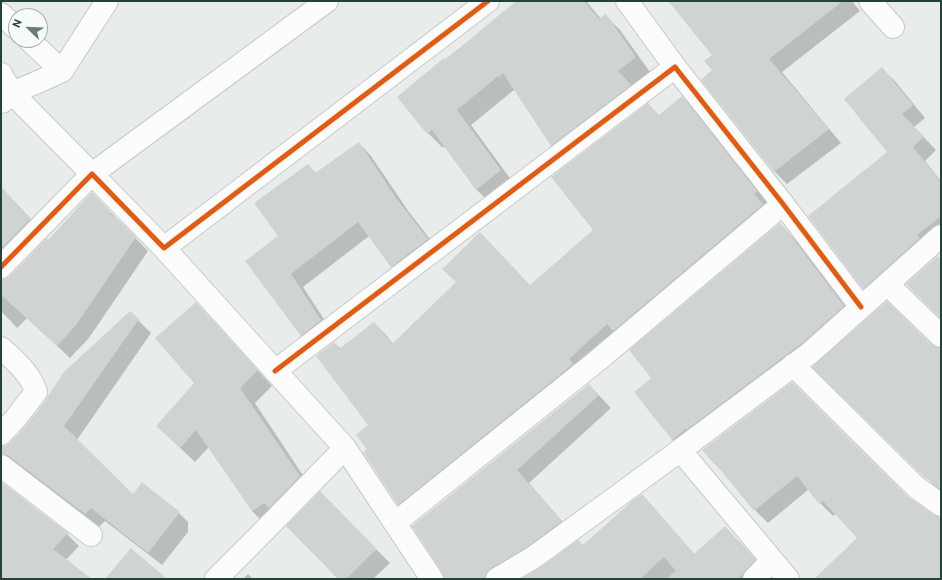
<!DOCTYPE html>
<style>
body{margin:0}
#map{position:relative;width:942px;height:580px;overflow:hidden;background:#e8edeb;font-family:Overpass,sans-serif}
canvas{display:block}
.frame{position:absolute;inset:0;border:2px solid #24423a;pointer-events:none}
.north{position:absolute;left:8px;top:8px;width:40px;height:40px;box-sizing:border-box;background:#f7fbf9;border:1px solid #a3b1ad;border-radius:50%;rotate:293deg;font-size:11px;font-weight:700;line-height:16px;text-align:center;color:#24423a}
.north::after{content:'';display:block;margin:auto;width:14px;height:18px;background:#697e78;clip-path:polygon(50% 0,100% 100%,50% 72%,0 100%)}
</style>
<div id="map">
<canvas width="942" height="580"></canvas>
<div class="frame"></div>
<div class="north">N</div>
</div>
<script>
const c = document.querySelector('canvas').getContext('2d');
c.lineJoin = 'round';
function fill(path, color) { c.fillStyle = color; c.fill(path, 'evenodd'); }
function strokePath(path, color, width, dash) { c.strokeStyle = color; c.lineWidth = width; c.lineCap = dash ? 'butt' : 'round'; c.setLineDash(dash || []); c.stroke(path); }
fill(new Path2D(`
 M518,1H586L601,19L606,16L620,30L650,72L566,160L551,145L515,90H514L471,125L515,185L491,204L476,189L445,146L443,148L428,133L399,97Z
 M669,1H852L860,11L782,72L841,143L787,184L774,171L713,71V55Z
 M882,69L895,81L925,118L914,127L936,150L925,161L941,181V243L877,301L864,288L888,153Z
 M682,97L694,109L768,204L411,516L398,504L369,450V425L334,343L341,349L374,323L386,335L393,344L531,286L595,230L659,116Z
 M359,143L371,156L409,212L440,252L405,279L392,266L369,236L303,287L333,333L314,348L301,335L279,236L308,165L316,173Z
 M1,188L19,206L43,233L5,272L1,278L2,280H5L11,277L48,241L92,193L148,251L89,338L70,358L27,318L17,328L1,311Z
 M780,224L804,249L860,322L689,455L672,439L653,378Z
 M196,304L211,319L272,386L255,403L314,492L267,526L252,511L209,447L195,462L157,426L196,383Z
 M138,320L151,333L77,440L133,495L175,509L188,522V532L162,565L105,521L99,527L23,469L1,456V451L11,443Z
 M932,346L941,349V492L814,367Z
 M589,385L611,408L529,483L574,535L507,579H446L443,572L413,526Z
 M703,450L908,498L933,516L941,518V579H816L858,538L836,514L833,516L820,503L809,489L768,523L755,510L728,477L714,463Z
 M1,481L2,483L67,534L79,546L66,560L90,579H1Z
 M320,493L390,563L373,579H340Z
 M642,495L654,508L695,555L738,540L767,573L762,579H685L677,570L667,579H523L583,546Z
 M248,574L253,579H243Z`), '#0003');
fill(new Path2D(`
 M516,1H584L599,19L606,14L636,57L618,71L631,85L551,146L503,73L499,77L498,76L457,110L501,170L476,190L432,130L427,134L397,97L444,58L445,60Z
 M668,1H843L769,59L829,129L774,172L701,80L712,70L704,61L712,55Z
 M882,67L913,105L902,114L924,137L913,147L941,182V216L917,235L920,238L863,289L808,216L887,152L844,99Z
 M682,96L757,191L754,194L763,204L613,331L607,324L569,359L573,364L398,505L363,452L367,449L356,435L368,425L316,356L334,342L339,349L374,322L392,344L456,282L442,269L480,232L530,285L593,230L551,177L648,103L659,115Z
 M359,142L396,198L428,239L391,267L358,222L291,274L321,320L301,336L245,261L278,236L254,203L308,164L315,173Z
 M1,186L30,219L1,249Z
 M92,192L111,212L110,214L120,221L136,237L76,325L57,346L1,295V279H5L10,276L47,238L48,240Z
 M780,223L788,232L844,306L802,343L686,430L685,429L672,440L634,392L651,378L629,350Z
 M938,256L941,259V319L906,284Z
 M887,301L932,345L938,348H941V490L924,477L812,367Z
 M196,302L258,370L240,388L300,476L269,508L264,503L252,511L196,430L180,448L156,426L194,383L155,338Z
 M130,311L139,319L64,426L133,494L142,482L180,512L148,553L91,508L85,514L9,456L1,454V446H5L10,443L24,428L46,400L48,396L64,372Z
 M792,382L907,496L934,515L941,517V579H814L857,538L823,501L819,504L797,476L754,511L715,463L714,464L702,450Z
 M589,384L599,395L517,470L562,521L527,547L491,568L486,573L485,579H444L442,572L412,526Z
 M1,482L68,533L53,549L92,579H1Z
 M320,491L377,549L346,579H338L286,526Z
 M642,494L694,554L725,526L755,560L738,579H667L676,571L664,557L640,579H521L541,567L578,540L583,545L631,502Z
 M131,548L167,579H105Z`), '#cfd4d2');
const minor = new Path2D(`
 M627,1L675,67
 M870,1L893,27
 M1,14L16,28
 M29,40L62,71
 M1,74L12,93L92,174L327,1
 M2,102L12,93L40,81L62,71L107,1
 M164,248L345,448L432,579
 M1,267L92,174L164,248L488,1
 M887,284L941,336
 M1,348C15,361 31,374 36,392L15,419L1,434
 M793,365L916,487L941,505
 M275,371L675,67L783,204L861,307
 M680,450L788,579
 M1,466L91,535
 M395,523L597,361L783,204
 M216,579L261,534L345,448
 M497,579L534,557L667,460L810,353L941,236
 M754,579L772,560`);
strokePath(minor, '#c5cac8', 24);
strokePath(minor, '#fcfcfc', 22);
strokePath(new Path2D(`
 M1,267L92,174L164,248L488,1
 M275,371L675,67L783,204L861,307`), '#e8590c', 5);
</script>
